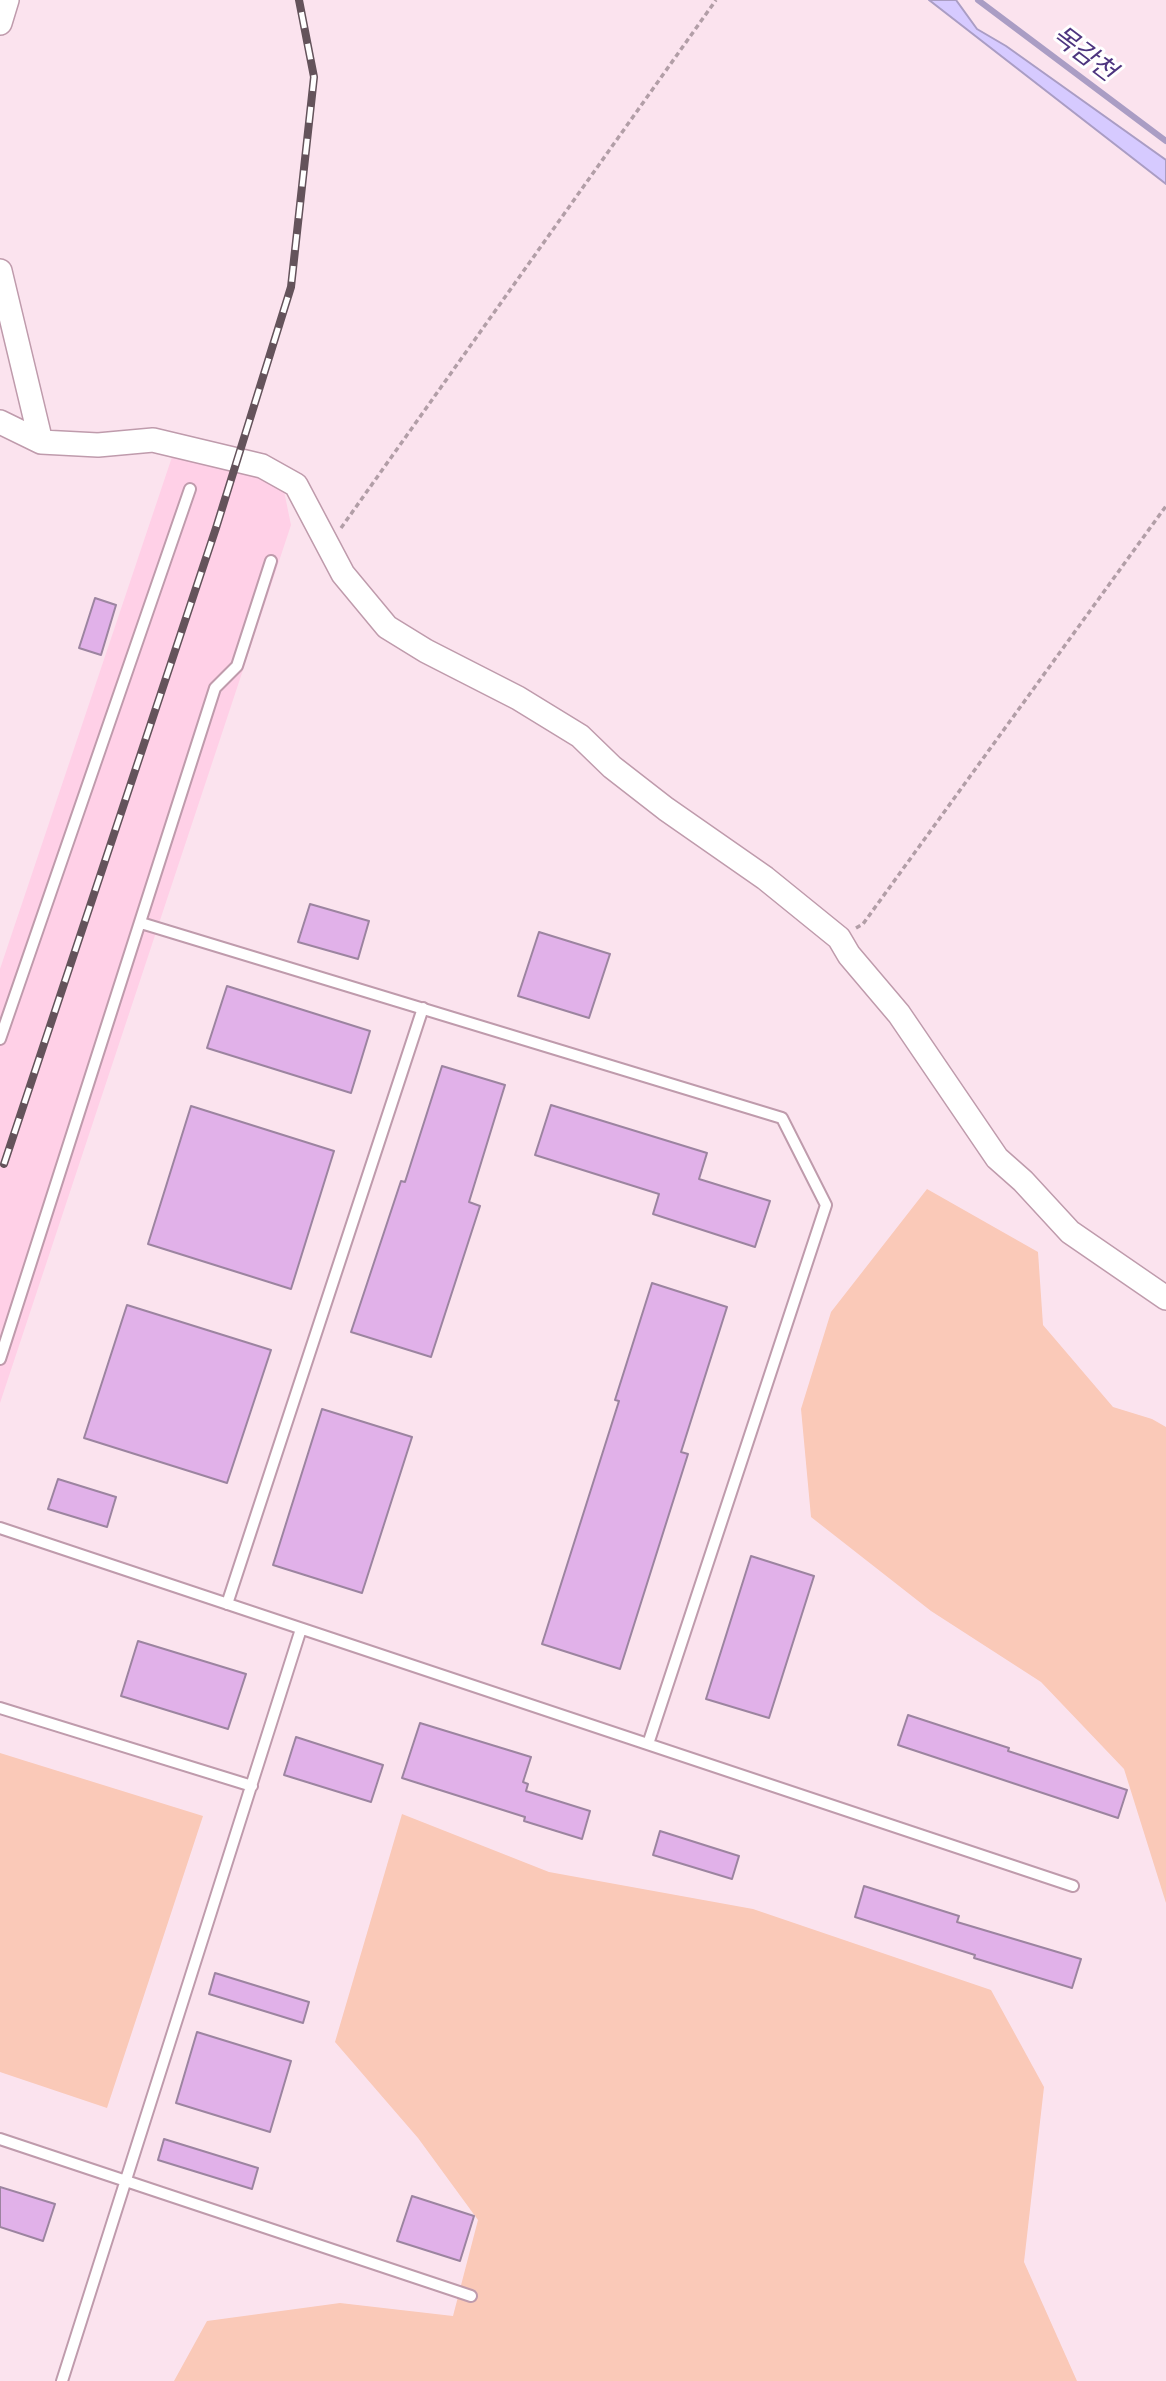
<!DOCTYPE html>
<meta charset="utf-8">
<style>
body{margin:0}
canvas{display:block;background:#fbe3ee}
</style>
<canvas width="1166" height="2381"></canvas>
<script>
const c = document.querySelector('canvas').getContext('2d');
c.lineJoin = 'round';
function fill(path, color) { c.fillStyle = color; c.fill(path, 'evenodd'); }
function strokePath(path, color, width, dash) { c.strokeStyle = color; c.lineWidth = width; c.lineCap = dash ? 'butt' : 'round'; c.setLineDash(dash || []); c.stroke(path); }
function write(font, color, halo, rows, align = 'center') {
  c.font = font + ' "Roboto Condensed","Noto Sans KR",sans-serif'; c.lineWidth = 6; c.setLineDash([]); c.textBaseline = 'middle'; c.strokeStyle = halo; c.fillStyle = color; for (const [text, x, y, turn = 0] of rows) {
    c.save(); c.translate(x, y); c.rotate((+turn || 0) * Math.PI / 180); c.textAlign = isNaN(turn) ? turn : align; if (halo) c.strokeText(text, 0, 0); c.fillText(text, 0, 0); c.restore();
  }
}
fill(new Path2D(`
 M174,451L259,471L284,491L291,525L0,1403V969Z`), '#ffd0e7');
fill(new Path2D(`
 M927,1189L1038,1252L1043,1325L1113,1407L1152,1419L1166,1427V1903L1124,1769L1041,1682L931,1611L811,1517L801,1409L831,1312Z
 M0,1753L203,1816L107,2108L0,2072Z
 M402,1814L549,1872L753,1909L991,1990L1044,2087L1024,2262L1077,2381H174L207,2321L340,2303L453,2316L478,2220L418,2138L335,2042Z`), '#fac9b8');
const water = new Path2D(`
 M929,0H956L977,29L1006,46L1166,160V184Z`);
fill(water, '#d6caff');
strokePath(water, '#aa9dc4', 2);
strokePath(new Path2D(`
 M978,0L1166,141`), '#aa9dc4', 6);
const building = new Path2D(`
 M95,598L116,605L101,655L79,648Z
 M310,904L369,921L358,959L298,942Z
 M539,932L610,954L589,1018L518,996Z
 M227,986L370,1031L351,1093L207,1048Z
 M442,1066L505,1085L469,1202L480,1206L431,1357L351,1332L401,1181L405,1182Z
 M551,1105L707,1153L699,1179L770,1201L755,1247L653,1214L659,1194L535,1155Z
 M191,1106L334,1151L291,1289L148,1244Z
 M652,1283L727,1307L681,1452L688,1454L620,1669L542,1644L619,1401L615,1400Z
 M127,1305L271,1350L227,1483L84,1438Z
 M322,1409L412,1437L362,1593L273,1565Z
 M58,1479L116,1497L107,1527L48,1509Z
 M751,1556L814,1576L769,1718L706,1699Z
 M138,1641L246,1674L228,1729L121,1696Z
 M908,1715L1009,1748L1008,1751L1127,1790L1118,1818L898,1745Z
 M420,1723L531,1757L523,1782L528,1784L526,1791L590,1811L582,1839L524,1821L525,1817L402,1778Z
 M296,1737L383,1765L371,1802L284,1775Z
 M660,1831L739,1856L732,1879L653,1855Z
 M864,1886L959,1916L957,1922L1081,1959L1072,1988L974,1958L975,1955L855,1917Z
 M215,1973L309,2002L303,2023L209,1994Z
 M197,2032L291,2061L270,2132L176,2103Z
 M164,2139L258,2168L252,2189L158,2160Z
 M0,2187L55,2204L43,2241L0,2227Z
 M412,2196L474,2216L460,2261L397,2241Z`);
fill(building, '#e1b1e9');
strokePath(building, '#9c84a0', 2);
const lane = new Path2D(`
 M141,923L782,1118L826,1205L648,1744
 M0,1039L190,489
 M0,1359L215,688L237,666L271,561
 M0,1528L1073,1886
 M227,1604L423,1008
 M0,1708L252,1786
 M0,2139L471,2296
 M62,2381L301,1629`);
const street = new Path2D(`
 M0,23L7,0
 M0,271L41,442
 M0,422L41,442L98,445L153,440L262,466L296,485L343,574L387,627L426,651L518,698L580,736L612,767L666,809L765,878L839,938L849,955L899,1014L997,1158L1023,1181L1070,1232L1166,1298`);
strokePath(lane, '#bf9bac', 14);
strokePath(street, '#bf9bac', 26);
strokePath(new Path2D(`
 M341,528L716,0
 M856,928L863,924L1166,506`), '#b29ea7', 3.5, [5, 3.5]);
strokePath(lane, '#fff', 10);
strokePath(street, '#fff', 23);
const rail = new Path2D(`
 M4,1164L216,528L291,287L314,77L299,0`);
strokePath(rail, '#64535b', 8);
strokePath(rail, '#fff', 5, [16]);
write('italic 26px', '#4d347f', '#fff', [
 ["목감천",1083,55,37]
]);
</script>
